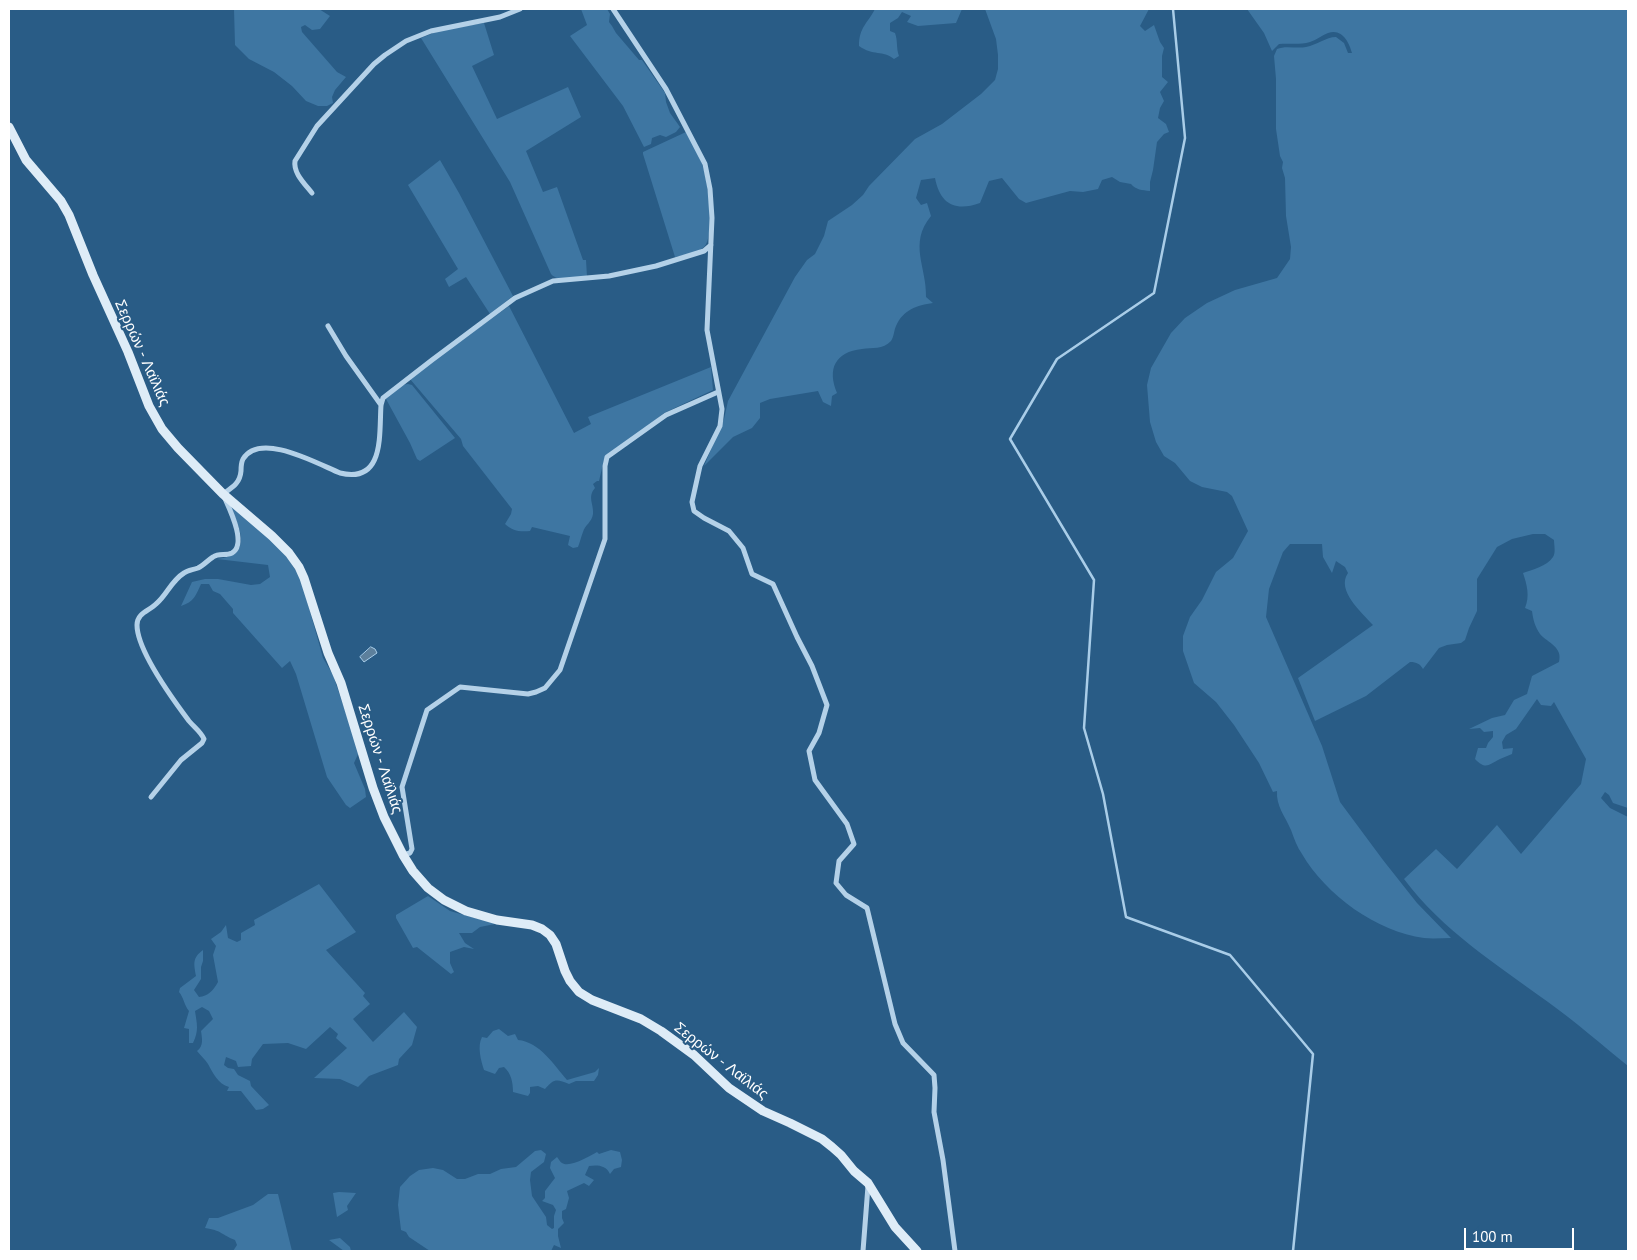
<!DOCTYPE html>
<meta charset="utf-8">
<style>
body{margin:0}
#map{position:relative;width:1637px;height:1260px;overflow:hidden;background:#295c86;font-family:"PT Sans",sans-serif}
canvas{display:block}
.frame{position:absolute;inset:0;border:10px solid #fff;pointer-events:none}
.scale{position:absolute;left:1464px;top:1228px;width:110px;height:22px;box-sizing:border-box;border:2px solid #fff;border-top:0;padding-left:6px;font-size:15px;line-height:18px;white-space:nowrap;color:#fff;-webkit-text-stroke:4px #295c86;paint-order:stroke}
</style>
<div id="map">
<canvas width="1637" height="1260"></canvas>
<div class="frame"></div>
<div class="scale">100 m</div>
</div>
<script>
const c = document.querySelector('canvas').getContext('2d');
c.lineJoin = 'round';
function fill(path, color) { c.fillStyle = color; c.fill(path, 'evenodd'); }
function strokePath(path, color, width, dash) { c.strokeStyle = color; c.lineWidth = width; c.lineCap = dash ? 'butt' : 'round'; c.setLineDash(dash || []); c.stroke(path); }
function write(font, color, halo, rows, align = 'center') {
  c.font = font + ' "PT Sans",sans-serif'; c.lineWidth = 4; c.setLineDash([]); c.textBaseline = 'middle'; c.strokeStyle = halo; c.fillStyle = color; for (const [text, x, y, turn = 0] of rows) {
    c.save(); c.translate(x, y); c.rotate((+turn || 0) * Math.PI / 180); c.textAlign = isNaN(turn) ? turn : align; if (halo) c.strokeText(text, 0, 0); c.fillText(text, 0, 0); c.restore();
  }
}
fill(new Path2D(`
 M234,9H319L330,16L320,29L312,30L305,25L301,27L302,32L337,72L346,77L335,90L332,97L333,103L327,106H318L306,101L292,86L274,72L249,59L235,45Z
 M581,9H607L610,14L609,22L612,26L616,33L639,60H642L665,93L666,102L670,113L680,127L676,132L666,137L660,135L652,138L651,144L644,147L623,106L570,36L587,25Z
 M875,9H962L956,23L918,26L907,22L911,16L902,12L898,18L890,23V31L895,33C898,41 896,48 899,56L894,59C883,50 873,56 859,46C859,27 868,23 875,9Z
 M985,9H1149L1140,26L1145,31L1154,25L1160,42L1164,48L1162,56V77L1168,82L1160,92L1164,101L1160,108L1158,118L1166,124L1169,132L1164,134L1157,142L1153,170L1150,182V191C1142,190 1136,190 1131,184L1120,182L1112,177L1102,180L1098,189L1083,192L1070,191L1026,203L1019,199L1002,178L989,181L980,203C955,212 940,204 935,178L921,180L916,198L921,205L927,203L931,216C908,244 927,267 926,297L933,303C917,305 903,310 896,326C894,330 894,337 891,341C883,350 872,347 862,349C835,352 827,369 837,393L832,396L831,406L823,402L818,391L770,399L760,403V418L752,428L733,437L704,466L724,419L728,401L795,277L807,260L815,254L824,236L828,221L852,205L863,195L869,186L915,139L942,124L981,94L995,80L998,69V55L996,39Z
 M1247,9H1628V808L1613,803L1609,795L1605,792L1601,798L1610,808L1628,817V1066C1602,1045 1576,1022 1548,1002C1496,964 1443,931 1404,879L1436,849L1457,869L1497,825L1521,854L1581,784L1586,759L1554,702L1551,706L1541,705L1537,699L1516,729L1506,735L1502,742L1503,749L1513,748L1512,754C1508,756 1504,757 1500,759C1488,765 1486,770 1475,759L1478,748H1486L1488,743L1493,737V731L1484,732L1480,728L1469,729L1492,718L1505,715L1514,700L1527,694L1532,676L1559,662C1563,647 1548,643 1540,634C1535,627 1533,619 1532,611L1525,608C1530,596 1527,585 1523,573C1532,570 1547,566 1553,557C1556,553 1554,545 1554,540L1545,534H1533L1512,539L1497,547L1477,579V611L1469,628L1465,640L1461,643L1447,645L1439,648L1423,669C1420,664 1417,662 1410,662L1366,696L1315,721L1298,678L1373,625C1361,612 1336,590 1348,573L1345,567L1336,561L1332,573L1323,557L1322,544H1290L1283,552L1269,589L1266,617L1322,746L1340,802L1383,860L1417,903L1451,938C1442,938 1433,939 1424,938C1377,932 1326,895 1302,854C1297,847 1294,838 1291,830C1285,816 1276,806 1277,791L1273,792L1259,763L1234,725L1216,702L1194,683L1183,651V636L1190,617L1202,600L1216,572L1233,558L1248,531L1232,496L1227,492L1202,487L1190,481L1175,463L1164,456L1156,442L1150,422L1147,385L1151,368L1171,333L1185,318L1207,303L1235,290L1277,278L1290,259L1291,247L1286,216L1285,178L1282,168L1283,162L1280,156L1276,129V79L1274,56L1277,49C1286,45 1296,49 1306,47C1317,45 1326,37 1336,37L1344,43L1348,53H1352C1349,42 1342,28 1328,33C1322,35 1317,40 1310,42C1300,45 1289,43 1279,44L1272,51L1264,33Z
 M484,23L494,55L472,66L497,119L568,87L581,117L526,151L543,192L557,187L583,260H586L587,277C576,278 559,283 551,274L510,182L421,38L441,30Z
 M686,132C692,143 700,155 703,167C708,181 715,238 704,247C697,254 684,255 675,257L643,154V152Z
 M440,160L459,193L513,296L490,314L466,277L449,287L445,279L458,269L408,185Z
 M509,306L574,433L591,424L588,417L711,367L713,390L664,413L604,460L599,481H597L593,484L595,488C587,497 594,504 593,514C592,522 585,525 583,532C581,537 580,542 578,547L573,548L568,545L570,536L532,527L530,531C519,532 513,531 505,524L511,514L512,509L463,446L461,439L410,379L434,360Z
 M408,384L412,385L455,438L420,461L417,459L410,443L386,399L402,385Z
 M229,503L277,545L289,560L301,579L323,658L333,675L359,752L354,763L365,789L366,797L350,808L346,805L327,777L296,674L290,661L282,668L233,613V609L220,594L213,591L209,584H201C196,595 194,602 181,606L192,582L205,579H218L251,585L260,584L270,577L268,565L217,559C255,555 239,527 229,503Z
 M319,884L356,932L326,950L365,993L363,996L370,1004L353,1019L373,1042L404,1012L417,1027L412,1045L399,1059L398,1065L369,1076L358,1087L340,1079L314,1078L347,1048L336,1038L338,1034L330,1027L306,1049L288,1043L263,1044L252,1059L251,1066L238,1067L236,1061L226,1057L224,1065L228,1068L234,1069L238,1075L250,1081L251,1086L269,1105L263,1109L256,1110L241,1091H227L229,1087C218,1084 213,1073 208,1064C205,1059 200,1055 197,1051C204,1046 202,1038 201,1031L213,1019L209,1011L202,1007L195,1011C197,1025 199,1030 193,1043H189V1029L184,1028L189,1011C184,1005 184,998 179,992L180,988L196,976C194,964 192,958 203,950V961L201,967V979L194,990L199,997C208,996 213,991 218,982L213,955L216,946L211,939L221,932L226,925L228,938L237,942L241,940V933L255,925L254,920Z
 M428,896L450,911L482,920L500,923L480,927L472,933H459L465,943L474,949L464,947L450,952V963L454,972L451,974L417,947L413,948L396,918V915Z
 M499,1029L508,1036L515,1034L518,1040C540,1042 554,1065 567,1080L595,1072L599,1068L598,1075L594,1081H576L569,1084C557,1079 554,1078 545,1089L538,1086L530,1087V1093L528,1096L513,1092C513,1082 511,1073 504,1067L499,1068L495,1074L484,1070C481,1061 477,1046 482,1037L487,1038L493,1031Z
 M541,1150L546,1154L544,1162L531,1172L530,1180L532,1196L546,1217L547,1225L552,1229L554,1228V1216L556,1210L553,1205L542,1201L545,1198V1191L555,1178L550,1168L551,1162L557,1157C559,1159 560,1162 562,1163C570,1168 590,1156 597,1152L599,1154L611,1150L620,1152L622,1160L621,1167L614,1169L610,1174C606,1165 597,1165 589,1166L585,1175L594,1180L589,1186L584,1183L567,1191L569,1198L566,1209L562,1211V1218L564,1223L558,1229V1236L561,1248L554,1245L551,1251H430L409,1237L406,1232L401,1230L398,1205L400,1187L410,1176L419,1170L433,1168L443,1170L457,1179H465L478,1174H490L501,1169L516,1167L535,1151Z
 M339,1192L356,1193L347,1206L348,1210L337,1217L333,1193Z
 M268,1194H278L292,1251H233L237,1245L235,1240C222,1235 221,1230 205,1228L209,1218H218L253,1205Z
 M340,1238L350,1247L351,1251H344L329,1240Z`), '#3e76a2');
const water = new Path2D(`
 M371,647L375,649L377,653L364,662L360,657Z`);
fill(water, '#5d809c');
strokePath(water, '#a9cde8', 1);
strokePath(new Path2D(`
 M1173,9L1185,138L1154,293L1057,359L1010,439L1094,580L1084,728L1103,794L1126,917L1230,955L1313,1054L1293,1251`), '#a9cde8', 2.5);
strokePath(new Path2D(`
 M613,9L666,89L705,164L710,189L712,218L707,330L722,409L720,426L700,466L692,502L694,511L704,518L729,531L743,548L752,574L773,584L797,637L812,666L827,705L819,733L809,751L815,780L847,824L854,844L839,861L836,883L846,895L867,908L895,1024L903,1043L934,1075L935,1088L934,1112L943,1160L955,1251
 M312,193C305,184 293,173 295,161L317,126L374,64L385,55L406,41L431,31L500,17L520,9
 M328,326L346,356L381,405
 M151,797L181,760L202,743L204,739C201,732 194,727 189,721C174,701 137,650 137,625C137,613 149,611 156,604C167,595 171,581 184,573C188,570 193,570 198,568C204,565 208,560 213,557C219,553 226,556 232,553C248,544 228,506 223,494C233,487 240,483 241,471C241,466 241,463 243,459C260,431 318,464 340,473C385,484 379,434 381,405L383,398L432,360L515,298L553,281L609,276L656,266L704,251L711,245
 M403,855L410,853L412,849L402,787L427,710L460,687L528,694L536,692L545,688L560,670L605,539V466L607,457L666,415L718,392
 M863,1251L868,1186`), '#b4d1e8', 5);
strokePath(new Path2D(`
 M9,127L26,160L61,201L69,215L93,275L128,352L149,406L162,429L178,448L223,494L272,536L289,553L299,567L304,578L328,653L341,683L373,788L384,817L403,855L413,871L428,888L444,900L466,911L497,920L532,925L542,929L550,935L556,944L565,971L570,981L579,992L592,1000L641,1019L661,1031L694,1055L729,1088L763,1111L790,1123L822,1139L832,1147L841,1155L854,1171L868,1183L895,1227L917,1251`), '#deecf7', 9);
write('15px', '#fff', '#295c86', [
 ["Σερρών - Λαϊλιάς",142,353,66],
 ["Σερρών - Λαϊλιάς",380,759,72],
 ["Σερρών - Λαϊλιάς",721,1061,38]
]);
</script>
